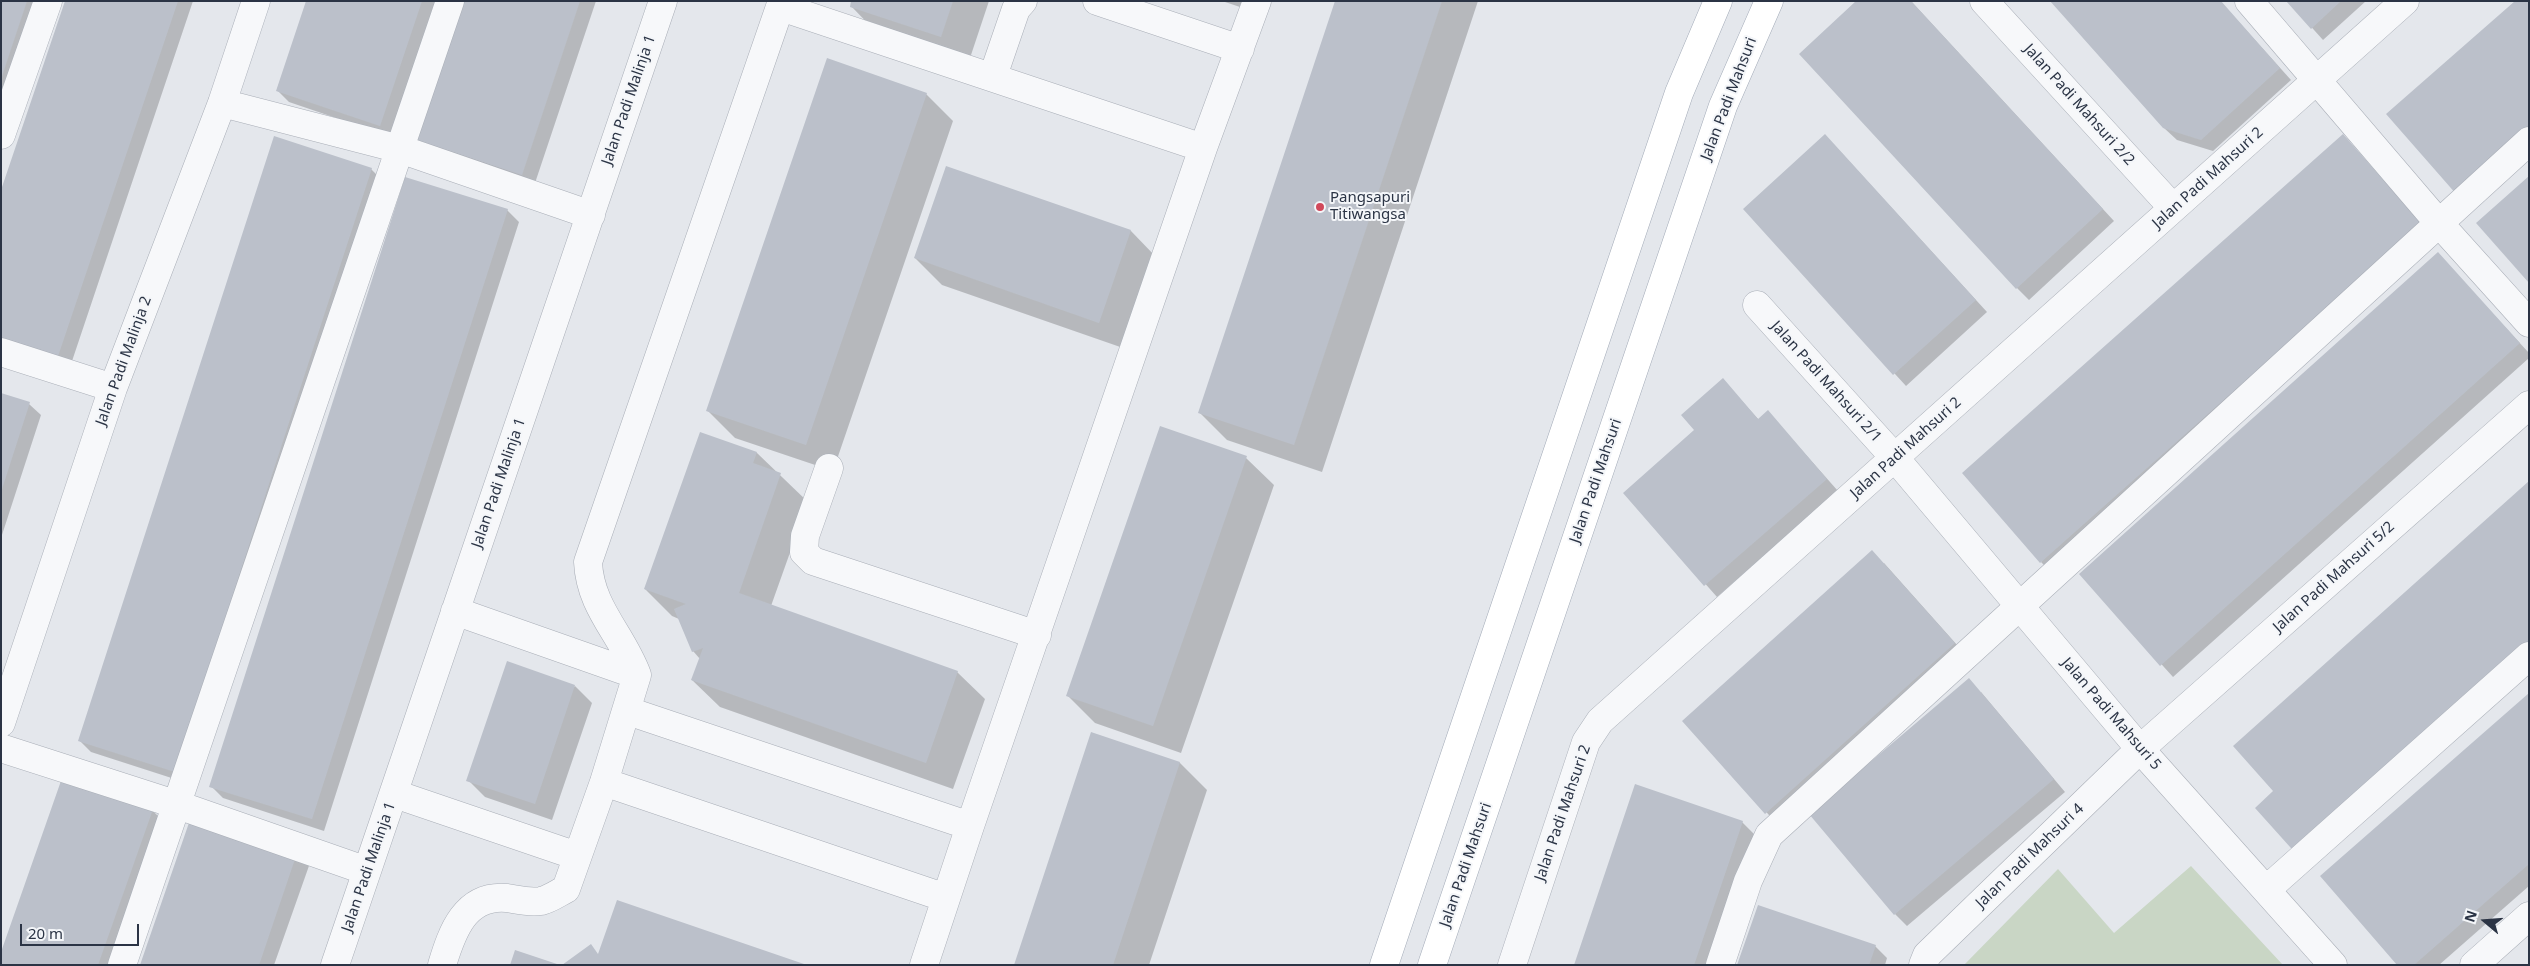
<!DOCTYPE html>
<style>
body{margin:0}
#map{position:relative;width:2530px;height:966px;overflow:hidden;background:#e4e7ec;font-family:"Noto Sans",sans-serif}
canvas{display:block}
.frame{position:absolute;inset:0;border:2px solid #2b3445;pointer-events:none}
.north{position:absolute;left:2460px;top:896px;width:50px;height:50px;-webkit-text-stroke:4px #f4f6f9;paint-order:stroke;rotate:288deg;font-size:14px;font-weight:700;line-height:20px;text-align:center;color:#2b3445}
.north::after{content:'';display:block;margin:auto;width:18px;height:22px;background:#2b3445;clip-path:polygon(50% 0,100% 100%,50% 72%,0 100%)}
.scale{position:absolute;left:20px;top:924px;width:119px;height:22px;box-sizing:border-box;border:2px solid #2b3445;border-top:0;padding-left:6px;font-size:15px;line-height:18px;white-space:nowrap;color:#2b3445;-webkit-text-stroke:4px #f4f6f9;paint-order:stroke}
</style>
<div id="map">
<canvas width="2530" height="966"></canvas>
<div class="frame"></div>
<div class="north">N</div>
<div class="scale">20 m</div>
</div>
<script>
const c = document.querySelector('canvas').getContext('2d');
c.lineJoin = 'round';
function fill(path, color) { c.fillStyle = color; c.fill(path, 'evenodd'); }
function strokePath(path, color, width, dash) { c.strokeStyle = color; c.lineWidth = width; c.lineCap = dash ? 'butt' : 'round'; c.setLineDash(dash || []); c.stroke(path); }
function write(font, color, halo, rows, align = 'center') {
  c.font = font + ' "Noto Sans",sans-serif'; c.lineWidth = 4; c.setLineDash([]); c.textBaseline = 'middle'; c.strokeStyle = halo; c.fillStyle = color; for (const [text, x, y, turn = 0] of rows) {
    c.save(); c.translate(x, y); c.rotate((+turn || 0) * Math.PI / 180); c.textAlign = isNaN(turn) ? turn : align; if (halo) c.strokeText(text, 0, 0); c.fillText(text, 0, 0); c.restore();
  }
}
fill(new Path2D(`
 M2191,866L2283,965H1964L2058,869L2114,933Z`), '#c9d6c5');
fill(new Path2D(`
 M1,1H42L1,123Z
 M66,1H193L67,376L1,354Z
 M307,1H437L392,137L289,102L277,90Z
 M465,1H596L534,186L431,152L419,140Z
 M853,1H989L968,64L878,34L851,6Z
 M1222,1H1242L1240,7Z
 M1337,1H1478L1322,472L1227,440L1200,413Z
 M1911,1L2114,221L2029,300L2017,288Z
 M2220,1L2291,80L2213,151L2177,140L2164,128Z
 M2288,1H2366L2323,40Z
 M926,94L953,121L833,471L735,438L707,410Z
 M2343,136L2433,236L2053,574L2041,562Z
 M1837,148L1987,312L1906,386L1744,209Z
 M946,168L1131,231L1158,259L1126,349L942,285L915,258Z
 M371,169L383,181L187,783L91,752L79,740Z
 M507,210L519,222L324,831L223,798L211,786Z
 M2438,254L2529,353V358L2173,677L2080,574Z
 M1723,380L1759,420L1768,412L1838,491L1717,597L1625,493L1695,431Z
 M1,394L29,404L41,415L1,538Z
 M1160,428L1246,458L1274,485L1181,753L1095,723L1068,696Z
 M700,434L757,453L808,502L771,606L957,672L985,699L953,789L720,707L692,680L700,659L693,651L679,619L672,616L645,589Z
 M1884,563L1966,655L1778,825L1684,721Z
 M575,686L592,703L552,820L485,797L468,780Z
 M1981,692L2065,792L1907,926L1895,914Z
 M2529,695V886L2439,965H2399Z
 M1092,734L1180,763L1207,790L1149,965H1015Z
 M152,810L164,822L114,965H1Z
 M193,815L310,863L274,965H141Z
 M1742,822L1754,834L1710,965H1575Z
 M1875,946L1887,958L1885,965H1739Z`), '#0003');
fill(new Path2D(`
 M1,1H27L2,76H1Z
 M65,1H178L55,365L1,347V190Z
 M306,1H422L380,126L276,91Z
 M464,1H580L522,175L417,140Z
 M851,1H953L941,37L850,7Z
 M1335,1H1442L1294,445L1198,413Z
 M1856,1H1911L2103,209L2016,289L1799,54Z
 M2050,1H2221L2280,68L2201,140L2163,128Z
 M2286,1H2341L2311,29Z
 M2515,1H2529V132L2457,195L2386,114Z
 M827,58L927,93L806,445L706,411Z
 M1825,134L1976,300L1893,375L1743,209Z
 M2343,134L2422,224L2040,563L1962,473Z
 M274,136L372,168L175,772L78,741Z
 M946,166L1131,230L1099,323L914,258Z
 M2529,176V283L2476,223Z
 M405,177L508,209L312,819L209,787Z
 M2438,252L2520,343L2160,666L2079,574Z
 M1723,378L1758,419L1768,410L1827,479L1704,586L1623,493L1694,430L1681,415Z
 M1,393L30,402L2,489H1Z
 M1160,426L1247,456L1153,726L1066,696Z
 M700,432L757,452L753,463L781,473L739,593L958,671L926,763L691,680L703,648L692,652L674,609L686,604L644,589Z
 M2529,481V649L2299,857L2255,808L2273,791L2233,746Z
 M1872,550L1955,643L1765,814L1682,721Z
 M507,661L575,685L535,804L466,781Z
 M1969,678L2054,779L1894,915L1809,814Z
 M2529,693V864L2414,965H2397L2320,876Z
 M1091,732L1180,762L1113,965H1014Z
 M62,778L153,809L98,965H1V952Z
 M1635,784L1743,821L1694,965H1574Z
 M192,814L298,850L259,965H140Z
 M617,900L804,964V965H562L591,944L598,954Z
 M1758,905L1876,945L1869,965H1737Z
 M515,950L557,964V965H510Z`), '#bbc0ca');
const minor = new Path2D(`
 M1097,1L1240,49
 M1984,1L2173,208
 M2249,1L2438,222L2529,323
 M781,7L1203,148
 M993,76L1016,9L1023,1
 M222,103L400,149L591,215
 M1,135L48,1
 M1757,305L1895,458L2140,749L2333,965
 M1,352L113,388
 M829,468L805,536L804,552L813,561L1037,635
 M455,611L637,675
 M628,711L970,826
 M1,723L113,388L222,103L256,1
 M1,748L178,805L367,871
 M604,782L946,898
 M395,794L577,856
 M2266,890L2529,656
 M122,965L450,1
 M335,965L663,1
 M442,965C452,932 465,894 507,898C519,900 529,903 541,901C550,899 558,893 566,889L604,782L637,675C622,634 590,608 588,562L782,1
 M924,965L970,826L1203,148L1257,1
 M1512,965L1586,742L1600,721L2405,1
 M1720,965L1748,881L1769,835L2529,141
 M1923,965L1927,955L2140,749L2529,405
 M2474,965L2529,916`);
const major = new Path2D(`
 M1384,965L1679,93L1718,1
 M1432,965L1723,106L1769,1`);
strokePath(minor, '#a9aeb7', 29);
strokePath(major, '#a3abb8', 29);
strokePath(minor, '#f7f8fa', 28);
strokePath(major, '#fff', 28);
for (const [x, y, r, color] of [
 [1320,207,5,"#d1495b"]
]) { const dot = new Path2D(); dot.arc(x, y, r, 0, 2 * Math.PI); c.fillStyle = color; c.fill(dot); strokePath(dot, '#f4f6f9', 2); }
write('15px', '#2b3445', '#f4f6f9', [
 ["Jalan Padi Mahsuri",1729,99,-69],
 ["Jalan Padi Malinja 1",629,100,-71],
 ["Jalan Padi Mahsuri 2/2",2079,105,48],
 ["Jalan Padi Mahsuri 2",2208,178,-42],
 ["Jalan Padi Malinja 2",124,361,-70],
 ["Jalan Padi Mahsuri 2/1",1826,382,48],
 ["Jalan Padi Mahsuri 2",1906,448,-42],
 ["Jalan Padi Mahsuri",1596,481,-71],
 ["Jalan Padi Malinja 1",499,483,-71],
 ["Jalan Padi Mahsuri 5/2",2334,577,-42],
 ["Jalan Padi Mahsuri 5",2111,714,49],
 ["Jalan Padi Mahsuri 2",1563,813,-71],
 ["Jalan Padi Mahsuri 4",2030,856,-44],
 ["Jalan Padi Mahsuri",1466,865,-71],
 ["Jalan Padi Malinja 1",369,867,-71]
]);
write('15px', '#2b3445', '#f4f6f9', [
 ["Pangsapuri",1330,198],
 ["Titiwangsa",1330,215]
], 'left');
</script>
